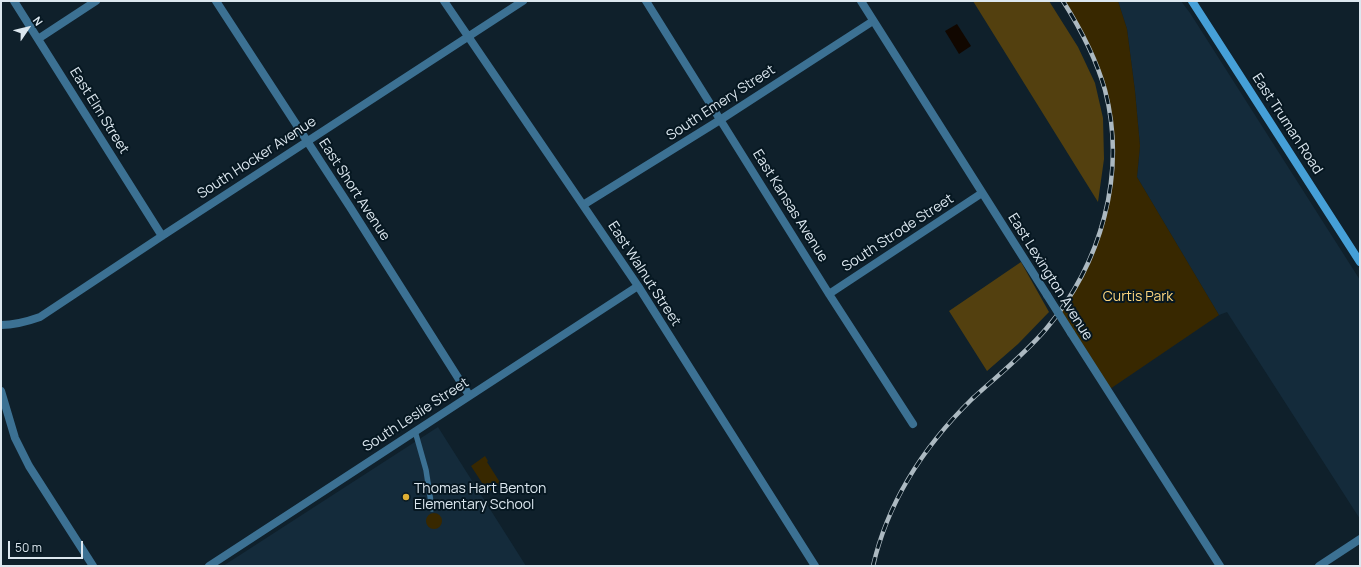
<!DOCTYPE html>
<style>
body{margin:0}
#map{position:relative;width:1361px;height:567px;overflow:hidden;background:#0f202b;font-family:Manrope,sans-serif}
canvas{display:block}
.frame{position:absolute;inset:0;border:2px solid #dce7ef;pointer-events:none}
.north{position:absolute;left:8px;top:8px;width:40px;height:40px;-webkit-text-stroke:3px #061721;paint-order:stroke;rotate:55deg;font-size:11px;font-weight:700;line-height:16px;text-align:center;color:#dce7ef}
.north::after{content:'';display:block;margin:auto;width:14px;height:18px;background:#dce7ef;clip-path:polygon(50% 0,100% 100%,50% 72%,0 100%)}
.scale{position:absolute;left:8px;top:541px;width:75px;height:18px;box-sizing:border-box;border:2px solid #dce7ef;border-top:0;padding-left:5px;font-size:12px;line-height:14px;white-space:nowrap;color:#dce7ef;-webkit-text-stroke:3px #061721;paint-order:stroke}
</style>
<div id="map">
<canvas width="1361" height="567"></canvas>
<div class="frame"></div>
<div class="north">N</div>
<div class="scale">50 m</div>
</div>
<script>
const c = document.querySelector('canvas').getContext('2d');
c.lineJoin = 'round';
function fill(path, color) { c.fillStyle = color; c.fill(path, 'evenodd'); }
function strokePath(path, color, width, dash) { c.strokeStyle = color; c.lineWidth = width; c.lineCap = dash ? 'butt' : 'round'; c.setLineDash(dash || []); c.stroke(path); }
function write(font, color, halo, rows, align = 'center') {
  c.font = font + ' Manrope,sans-serif'; c.lineWidth = 4; c.setLineDash([]); c.textBaseline = 'middle'; c.strokeStyle = halo; c.fillStyle = color; for (const [text, x, y, turn = 0] of rows) {
    c.save(); c.translate(x, y); c.rotate((+turn || 0) * Math.PI / 180); c.textAlign = isNaN(turn) ? turn : align; if (halo) c.strokeText(text, 0, 0); c.fillText(text, 0, 0); c.restore();
  }
}
fill(new Path2D(`
 M1118,1H1181L1190,13L1360,280V519L1227,312L1219,315L1137,177L1140,146L1135,91L1127,29Z
 M438,427L526,566H223Z`), '#142b3b');
fill(new Path2D(`
 M1063,1H1118L1127,29L1135,91L1140,146L1137,177L1219,315L1107,391L1059,314C1071,295 1085,275 1093,253C1112,202 1120,141 1104,89C1095,57 1080,29 1063,1Z
 M485,456L488,461L487,462L501,484L488,492L471,466Z
 M426 521a8 8 0 1 1 16 0a8 8 0 1 1-16 0Z`), '#382800');
fill(new Path2D(`
 M973,1H1049L1078,47L1095,83L1103,118L1104,159L1098,202Z
 M1021,262L1049,312L1018,344L987,371L949,311Z`), '#53400f');
fill(new Path2D(`
 M957,24L971,46L959,54L945,31Z`), '#110700');
strokePath(new Path2D(`
 M415,431L426,470L432,509`), '#3c7193', 5.5);
strokePath(new Path2D(`
 M14,1L162,236
 M216,1L350,207L469,395
 M444,1L638,286L815,566
 M646,1L829,294L913,424
 M861,1L1047,295
 M38,39L96,1
 M583,205L720,120L873,21
 M829,294L982,193
 M1,325C15,325 26,322 40,317L162,236L523,1
 M1071,333L1220,566
 M1,391L15,438L29,466L93,566
 M209,566L638,286
 M1319,566L1360,539`), '#3c7193', 8);
strokePath(new Path2D(`
 M1192,1L1360,262`), '#46a0d8', 8);
const rail = new Path2D(`
 M873,566C888,501 925,445 972,399C997,376 1024,355 1046,329C1101,264 1127,174 1105,90C1096,58 1080,28 1063,1`);
strokePath(rail, '#acb9c1', 4.5);
strokePath(rail, '#061721', 3, [9]);
strokePath(new Path2D(`
 M1047,295L1071,333`), '#3c7193', 8);
for (const [x, y, r, color] of [
 [406,497,4,"#e0b034"]
]) { const dot = new Path2D(); dot.arc(x, y, r, 0, 2 * Math.PI); c.fillStyle = color; c.fill(dot); strokePath(dot, '#061721', 1.5); }
write('14px', '#dce7ef', '#061721', [
 ["South Emery Street",721,103,-33],
 ["East Elm Street",99,111,58],
 ["East Truman Road",1287,124,57],
 ["South Hocker Avenue",257,158,-33],
 ["East Short Avenue",354,190,57],
 ["East Kansas Avenue",790,206,58],
 ["South Strode Street",898,233,-33],
 ["East Walnut Street",644,274,57],
 ["East Lexington Avenue",1050,277,58],
 ["South Leslie Street",416,415,-33]
]);
write('14px', '#fdd67e', '#061721', [
 ["Curtis Park",1138,297]
]);
write('14px', '#dce7ef', '#061721', [
 ["Thomas Hart Benton",414,489],
 ["Elementary School",414,505]
], 'left');
</script>
